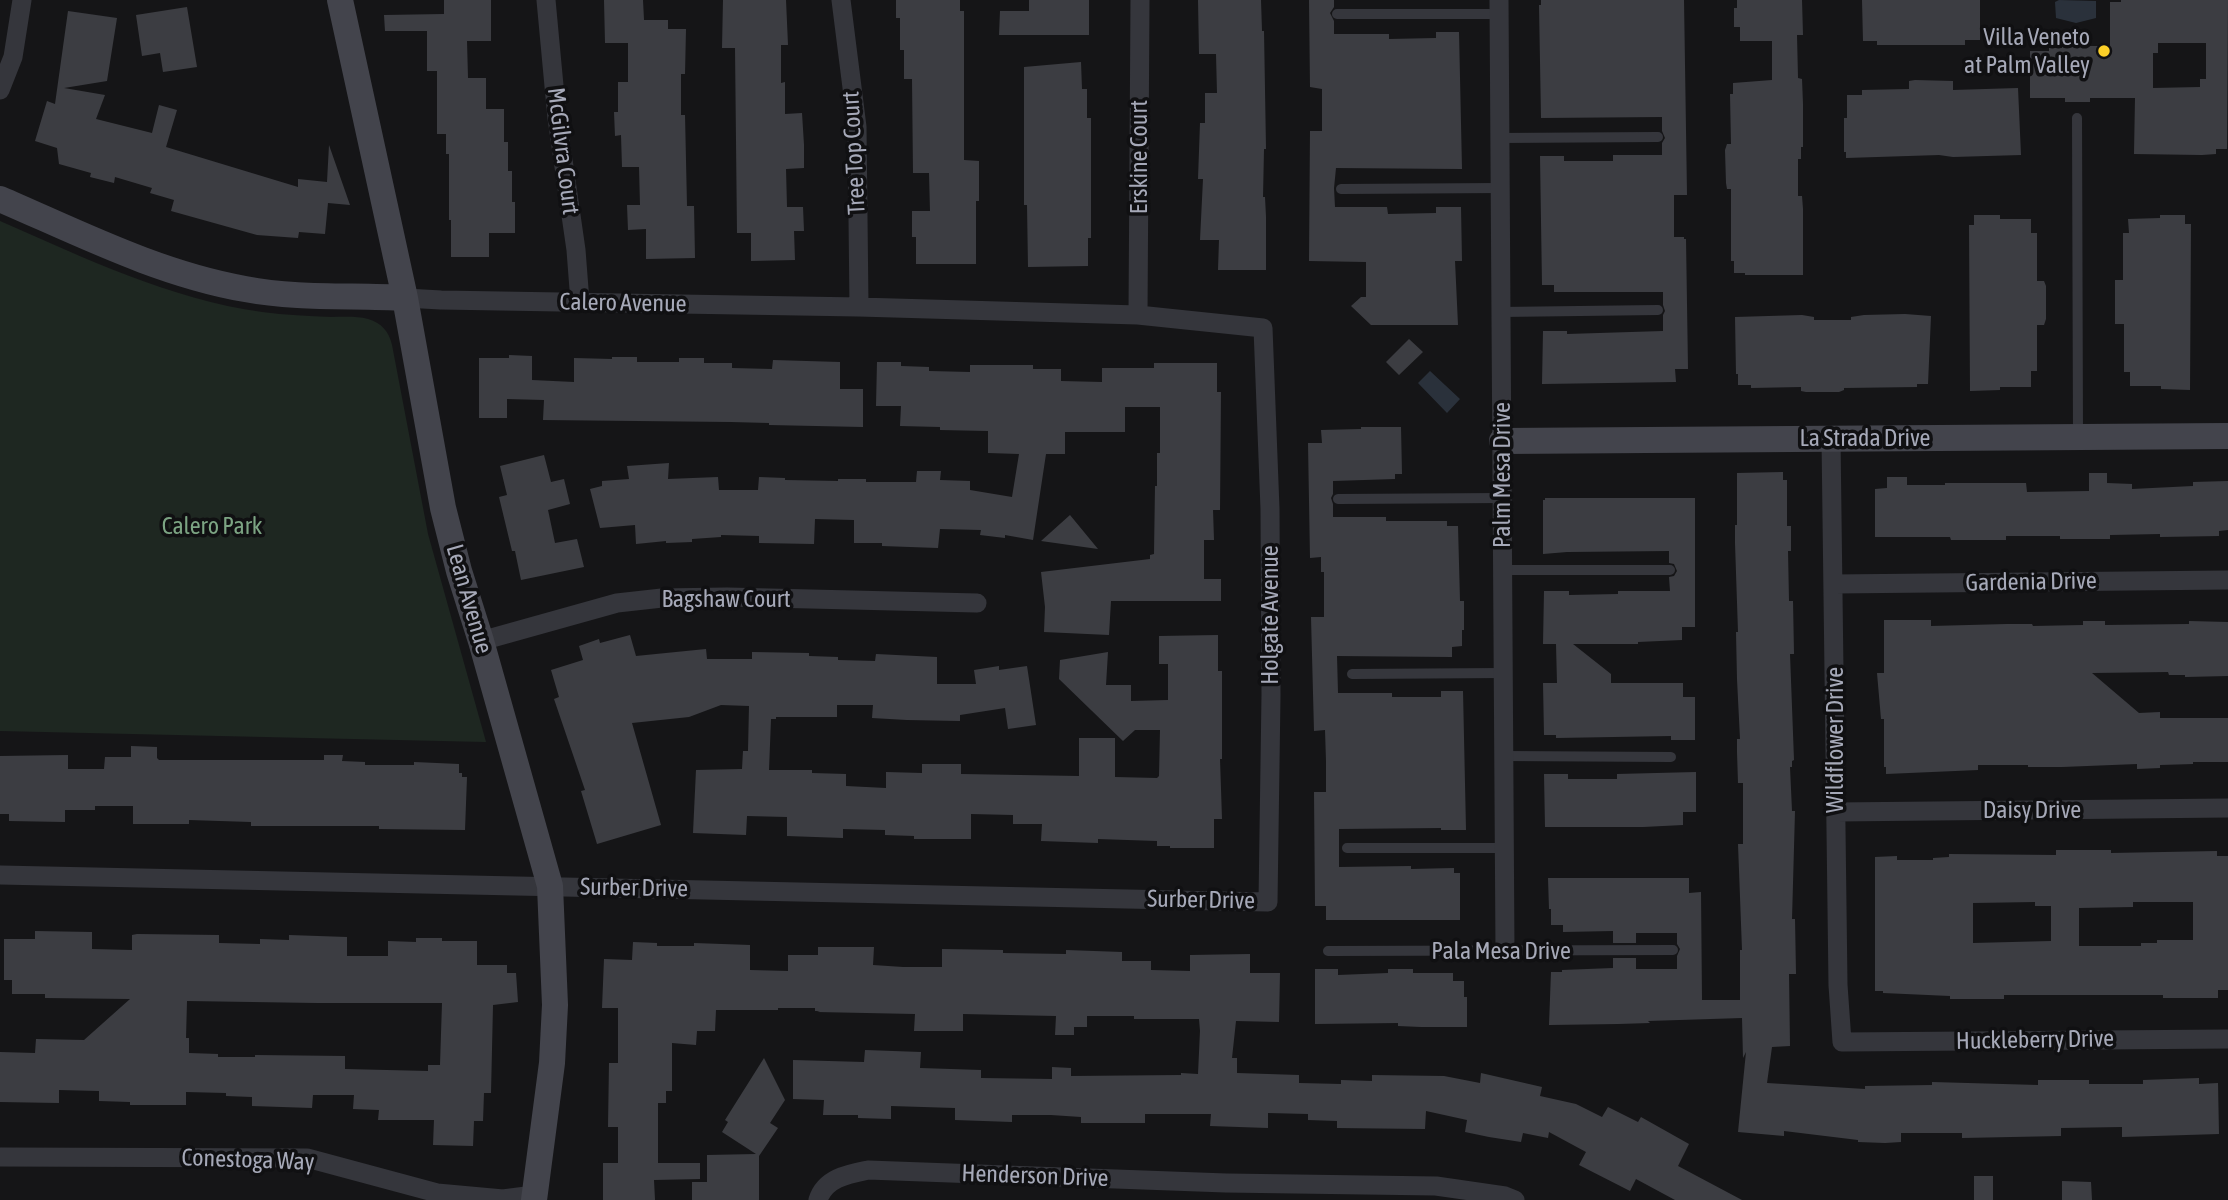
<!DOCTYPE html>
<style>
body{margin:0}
canvas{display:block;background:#151517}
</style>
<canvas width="2228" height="1200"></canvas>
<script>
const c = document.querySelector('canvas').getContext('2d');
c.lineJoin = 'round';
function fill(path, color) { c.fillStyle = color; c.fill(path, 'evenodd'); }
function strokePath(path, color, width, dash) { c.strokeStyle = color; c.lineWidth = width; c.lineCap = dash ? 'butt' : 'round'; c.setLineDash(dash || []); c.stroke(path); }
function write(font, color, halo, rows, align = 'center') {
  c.font = font + ' "Asap Condensed",sans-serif'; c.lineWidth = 7; c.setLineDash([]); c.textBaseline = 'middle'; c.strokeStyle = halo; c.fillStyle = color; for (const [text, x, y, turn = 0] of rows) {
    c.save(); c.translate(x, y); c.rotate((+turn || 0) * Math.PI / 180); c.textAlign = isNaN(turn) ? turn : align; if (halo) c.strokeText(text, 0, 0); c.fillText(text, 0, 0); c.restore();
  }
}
fill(new Path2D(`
 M0,221C85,258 169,299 262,312C285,315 308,316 331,317C343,317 357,316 368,319C382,323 389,332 392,345L428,534L486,742L0,731Z`), '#1e2721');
fill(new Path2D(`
 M2059,0L2096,1V18L2076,23L2056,18L2055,2Z
 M1430,371L1460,399L1447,413L1418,383Z`), '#2a313b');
fill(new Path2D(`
 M444,0H491V41H467L468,78H486V109H504V142H508V171H512V202H515V233H489V257H451V220H449V154H446V134H437V71H427V31H385L384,15L444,14Z
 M604,0H643L644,20H668V29H686L685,74H681V115H685L687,206H694L695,258L646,259V229L628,230L627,205H640L639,167H622L621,135L615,136L614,112H618V82H628V43H605Z
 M723,0H786L788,45H781V83L785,82V114L802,113L804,145V168L786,169L787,207H803L804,231H794L795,260L751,261V233H737L735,48H722Z
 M896,0H960V11H964V160L979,161V201H976V264H916V237H912V211H930L929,173H913L912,79H904V50H900V18H896Z
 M1029,0H1089V35H999L1000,11H1029Z
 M1198,0H1261L1262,31H1264L1266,149H1264L1263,197H1265L1266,217V270H1218L1219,240H1200L1203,179H1198L1200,123H1205V93H1217L1216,54H1199Z
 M1309,0H1334V7L1330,13L1334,21V34H1389V39L1436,38V32H1459L1462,169L1336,168L1334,188L1335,207H1387L1388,214L1436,213V207H1461L1462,261H1455L1458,325H1371L1351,306L1361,297H1366V262L1309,261L1310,131H1322V89L1310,87Z
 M1541,0H1684L1687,195H1674V237H1684V239H1686L1688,369H1675L1676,382L1542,384L1543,331H1567V334L1663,331V315L1665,311L1663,305V292H1554V285H1542L1540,156H1564V161H1613V155H1662V143L1665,138L1662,131V117L1541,118L1539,5H1541Z
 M1737,0H1802L1803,35H1797L1798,78L1802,79L1803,104V147H1801V159H1798V196H1802L1803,209V275H1745V273H1734V261H1731V189H1727L1726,183L1725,150L1727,144H1731L1730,94H1733V83L1772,80V41H1740V27H1734V8H1737Z
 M1862,0H1980V40H1965V45H1877V41H1863Z
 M2121,0H2228L2227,149H2216V154L2202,155L2134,154L2135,98H2090V102H2065V98H2030V51H2049V48H2062V46H2110V2H2121ZM2158,43H2206V79H2200V87L2153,88V53H2158Z
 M187,7L197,67L163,72L160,53L142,56L136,15Z
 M68,11L117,18L107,81L64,88L105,95L96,119L152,133L159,105L177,110L166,147L298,187V179L327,182L329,145L350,205L328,203L325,234L299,232L298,238L257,235L171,211L174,200L150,193L152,188L115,177L114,183L90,177L91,173L59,164L57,148L35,141L47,101L55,104Z
 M1081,62L1082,89H1087V118H1091V238H1088V266L1028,267L1027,205H1024V67Z
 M1915,80L1953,81V90L2018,88L2021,155L1953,157L1939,155L1846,158V152H1844V118H1847V95H1862V90L1909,89V81Z
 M1974,215H2000V219H2031V233H2037V281H2044L2046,286V319L2044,325H2037V371H2031V387H2000V390L1970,391L1969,225H1974Z
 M2160,215H2185V224H2191L2190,390L2161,389V386H2130V372H2124V324H2115V280H2123V233H2129L2128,219L2160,218Z
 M1905,314L1931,316L1928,384H1917V387L1844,388V390L1839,392H1806L1801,391V387L1751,388V385H1738V374H1736L1735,317L1802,315L1814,317V320H1851V317L1864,315Z
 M1409,339L1423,352L1399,375L1386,362Z
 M509,355L532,356V380L574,382V358L612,359V357H637V362H679V358H704V363H732V368L772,369L773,360L840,362V389H863V427L769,425V423L731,422L543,420L544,400L507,399V418H479V358H509Z
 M877,362H901V366L929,367V371L970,372V365H1033V369H1061V381L1102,382V368H1154V363H1217V392H1221L1220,510H1213L1214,540H1204V579H1221V601H1111L1109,635L1044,632L1045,607L1041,572L1150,559V555L1154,554L1155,486H1157V453H1160V407H1125V432H1065V454H1046L1033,540L1005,535V538L980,535L981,530L940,529L938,548L882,546V543H854V520L815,519L814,544L759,543V536L721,535V537L692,539V542L666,543V541L636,544L635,525L600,528L590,489L602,486V481L629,479L627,466L669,463L668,479L718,477L719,490H758L759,477L785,478V480L838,481V479H866V482H916L917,471H941L940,480L970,481V490L1012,497L1019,454L988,453V431L940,430V427L900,426L901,406H876Z
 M1361,427H1401L1402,474H1395V479L1333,481V494L1331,498L1333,504V517H1386V521H1447V526H1458L1460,601H1464V630H1462V646L1452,647V657L1337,656L1338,693H1392V697H1441V691H1463L1466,830H1441V828L1339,829V867L1411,866V869L1454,868V873H1460V920H1326V906H1315L1314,792H1326V761L1325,730L1314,731L1311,617H1324V572H1321V557L1310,558L1308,443H1322L1321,430L1361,429Z
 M544,455L551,482L564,479L570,504L548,510L555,543L577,539L584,567L521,580L515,551H512L499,497L507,495L500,466Z
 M1783,472V480H1787V526H1791V551H1788L1789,601H1793L1794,654H1790L1794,760L1792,761V767H1790L1792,811H1795L1792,919H1795L1796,974H1789L1790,1046L1772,1047L1767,1083L1865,1089V1086L1932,1085V1082L2038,1085V1080H2089V1084H2143V1080L2199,1078V1084L2218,1083L2219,1134L2122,1137V1127L2061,1128V1136L1962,1138V1133H1901V1142L1885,1143L1858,1142V1140L1784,1131V1136L1738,1132L1746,1052L1743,1058L1742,1018L1648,1021L1650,1023L1618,1024L1549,1025L1551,972H1562V970L1613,968V958H1636V969H1677V956L1680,949L1677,944V933H1636V943H1613V931L1563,932V925H1551V909H1549L1548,878H1689V893L1701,892L1702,1000H1740V950H1742L1738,844H1743V783H1738L1737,752V739H1740L1737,679L1736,632H1738L1735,543V525H1737V473Z
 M2089,473H2107V483L2132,484V489L2193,486V482L2228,481V530L2219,531V536L2160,537V534L2110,535V539H2060V536H2006V540H1951L1950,537H1875V489L1887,488V477H1907V485H1945V483H2026L2027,492L2089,491Z
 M1545,498H1695V627H1682V640L1638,642V644H1573L1611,674V683H1683V697H1695V740H1671V736L1556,738V735H1544L1543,683H1557L1556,644H1543L1544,591H1569V595L1618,594V591H1670L1669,577L1674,576L1677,571L1674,564L1669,563V551L1567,552L1543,554V500H1545Z
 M1070,515L1098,549L1041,541Z
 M1884,620H1931V626L2007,624H2032L2033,626L2083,625V621H2105V625L2189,624V621L2228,622V676L2185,677V675H2169L2168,672L2092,673L2139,713L2160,712V718H2228V762H2193V764L2160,765V768L2137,769V764L2062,767H2028V765H1978V770L1886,774V767H1884V719H1881L1877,673H1884Z
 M630,635L636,656L706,649L707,659H752V652L809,653V656L838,657V660L875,661L876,654L937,657V684H976L974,670L999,666V670L1027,666L1036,725L1008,729L1005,708L960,715V721L907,720L872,718L873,705H837V717H776V719H771L769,770H812V773L846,774V786L886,788V772L922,773V764H961V774L1079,776V738H1115V777L1157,778L1159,776L1160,730H1135L1123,741L1059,679L1060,660L1108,652L1106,685H1131V701L1168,700V664H1159V636L1218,635V671H1222V759H1220L1222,819H1214V848H1170V846H1157V841L1098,839V843L1041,841L1042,824H1013V815L971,814V839H914V836L885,835V830L843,829V838L787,836V817L747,816L746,835L693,833L696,770L742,769L743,751H748L749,706L721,705L689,717L632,723L661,825L597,844L581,791L585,790L554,699L559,697L551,670L583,660L579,646L599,639L600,643Z
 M131,746L157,747V758L159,760H324V755H343L342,761L365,762V765H414V762L459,764V773H462V777H467L465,830L379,829V826H251V822L189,820V824H133V806H95V810H65V822L9,821V814H0V756L68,755V769H104L105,757H131Z
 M1696,772V812H1683V825L1643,827H1545L1544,774H1568V779H1617V774Z
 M2056,850H2111V853L2217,851V856H2228V990H2218V998H2163V995H2004V999H1950V996L1883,993V991H1875V857L1897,856V860H1933V858L1949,857V854L2056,855ZM2035,902V906H2051V941L1973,943V903ZM2133,902H2193V940H2157V943H2141V946H2079V908L2133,907Z
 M35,931L92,932V949L132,950V935L137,934L219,935V943L260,944V939L289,940V935L347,937V956H388V941L416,942V938H442V941H477V965H507V973H516L518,1002L493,1005L491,1093H484L483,1121H474L473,1146L433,1145L434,1120H378L379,1110L353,1109L354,1095H313L312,1108L252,1106V1097L226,1096V1093L186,1092V1105H130V1102L99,1101V1091L59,1090V1103L0,1102V1052L35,1053L36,1039L84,1040L130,999L45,998V994H12V980H4V939H35ZM187,1001L317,1003H442L440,1065H428V1071L345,1069V1056L255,1055V1057H218V1054L189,1053V1038H186Z
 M633,942L657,943V946H694V943L750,945V970L788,971V955H818V947H874L873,965L903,967H942V949L1003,950V953L1066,954V950L1122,952V961H1151V970L1190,971V955L1250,954V973H1280L1279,1022L1236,1021L1232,1058H1237V1073L1299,1075V1083L1341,1084V1080L1372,1081V1075L1444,1076L1480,1083L1481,1073L1542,1087L1540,1096L1576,1104L1602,1117L1608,1107L1638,1122L1641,1117L1689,1144L1678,1166L1742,1200H1675L1636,1179L1630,1191L1579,1165L1586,1152L1549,1132L1548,1138L1523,1133L1521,1142L1489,1137L1465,1132L1467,1120L1426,1111L1425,1129L1337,1128V1121L1308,1120V1114L1268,1113V1128L1210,1126L1211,1114H1145V1123H1081V1117L1051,1115H1012V1122L955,1120V1108L891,1106V1119L858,1118V1115H823L824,1100L793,1099V1060L864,1062L865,1050L921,1052L920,1068L981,1070V1078L1052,1079V1067L1071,1068V1076L1181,1075V1073L1198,1074L1200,1031L1199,1019H1134V1016H1087V1027H1074V1035H1055L1056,1016L963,1014V1031H914L915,1014L817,1012L820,1011H815V1008H778V1010H716L715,1031H697L696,1045L672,1043V1091H666V1103H658V1163H700V1179L654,1180L655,1200H603V1163H618V1127H608L609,1063H618V1008H602L604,959L632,960Z
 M1315,969H1338V975L1388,973V969H1413V973H1453V981H1464V997H1467V1027H1421L1398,1026V1023L1315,1024Z
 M764,1058L785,1100L770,1123L778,1128L759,1156V1200H692V1182H707V1155L756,1154L722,1132L728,1122L725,1120Z
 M1974,1176H1993V1200H1974Z
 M2062,1181L2091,1182L2092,1200H2062Z`), '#3c3d42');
strokePath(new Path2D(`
 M1337,14H1499
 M2077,118L2078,436
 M1500,138L1658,137
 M1341,189L1500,188
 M1501,312L1658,310
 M1338,499L1502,498
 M1502,570H1670
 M1352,674L1503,673
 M1504,756L1671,757
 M1347,848H1504
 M1328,951L1673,950`), '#35363c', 10);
strokePath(new Path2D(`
 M546,0L557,118L576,250L580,302
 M841,0L857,127L859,307
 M1499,0L1505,950
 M0,90L13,57L22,0
 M1138,315L1140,0
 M1831,438L1838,985L1842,1042L2228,1039
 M1834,584L2228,580
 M481,641L617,603L662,598L727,597L977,603
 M1836,812L2228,808
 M0,875L1268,902L1271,695L1270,509L1263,328L1138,315L859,307L441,300L405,298
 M0,1157L307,1158L437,1193L503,1199L534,1195
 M818,1200C825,1178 848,1174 868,1170L1226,1183L1436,1186L1505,1196L1515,1200`), '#35363c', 19);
strokePath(new Path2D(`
 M340,0L405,298L443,508L459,571L481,641L550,886L555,1005L552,1063L534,1200
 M0,199C79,233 159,274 245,289C297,299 352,295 405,298
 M1502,441L2228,436`), '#43444c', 26);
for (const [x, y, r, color] of [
 [2104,51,7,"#fbcf28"]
]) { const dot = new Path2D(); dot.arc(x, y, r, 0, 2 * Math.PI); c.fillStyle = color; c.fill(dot); strokePath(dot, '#101012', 2.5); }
write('24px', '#a6a9b8', '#101012', [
 ["Villa Veneto",2090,37],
 ["at Palm Valley",2090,65]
], 'right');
write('24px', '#a6a9b8', '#101012', [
 ["McGilvra Court",563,151,83],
 ["Tree Top Court",854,153,-93],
 ["Erskine Court",1139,157,-90],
 ["Calero Avenue",623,303,1],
 ["La Strada Drive",1865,438],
 ["Palm Mesa Drive",1502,475,-90],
 ["Gardenia Drive",2031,582,-1],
 ["Lean Avenue",469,599,74],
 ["Bagshaw Court",726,599],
 ["Holgate Avenue",1270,615,-90],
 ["Wildflower Drive",1835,740,-90],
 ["Daisy Drive",2032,810],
 ["Surber Drive",634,888,1],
 ["Surber Drive",1201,900,1],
 ["Pala Mesa Drive",1501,951],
 ["Huckleberry Drive",2035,1040,-1],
 ["Conestoga Way",248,1160,2],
 ["Henderson Drive",1035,1176,2]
]);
write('24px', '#7ca483', '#101012', [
 ["Calero Park",212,526]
]);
</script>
